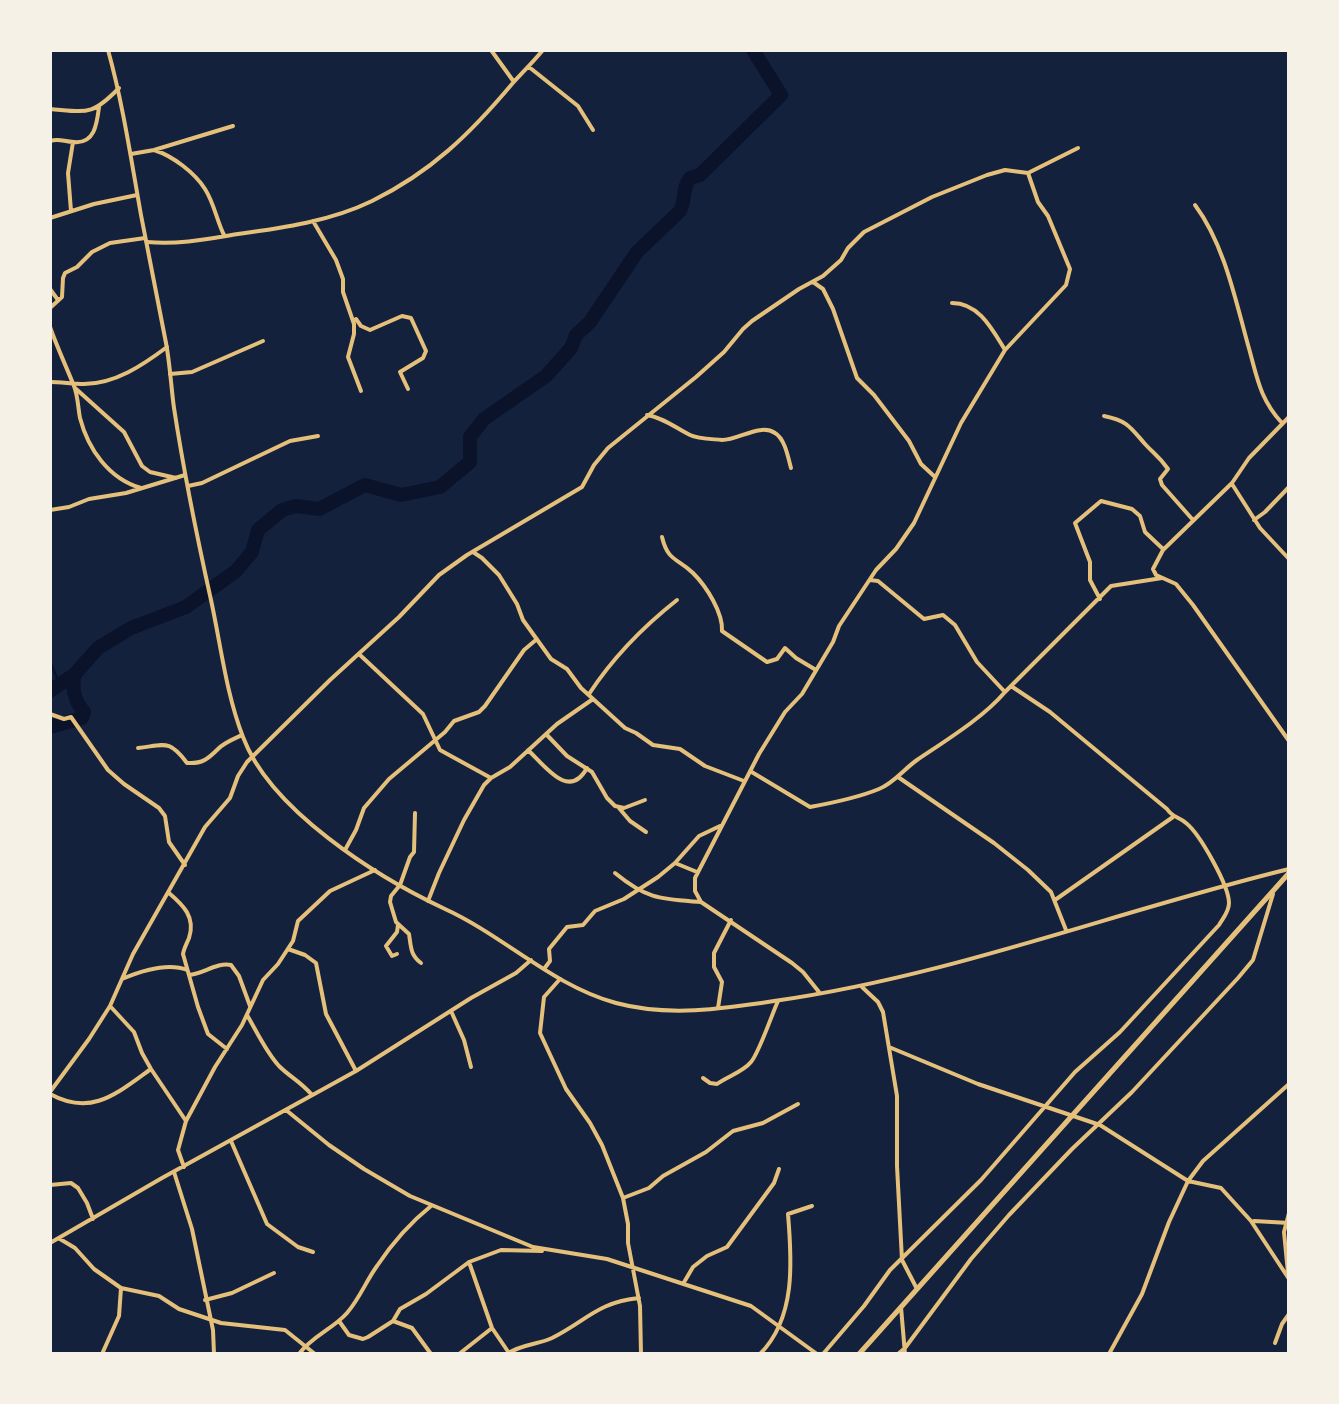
<!DOCTYPE html>
<style>
body{margin:0}
#map{position:relative;width:1339px;height:1404px;overflow:hidden;background:#14213d;font-family:Raleway,sans-serif}
canvas{display:block}
.frame{position:absolute;inset:0;border:52px solid #f6f1e7;pointer-events:none}
</style>
<div id="map">
<canvas width="1339" height="1404"></canvas>
<div class="frame"></div>
</div>
<script>
const c = document.querySelector('canvas').getContext('2d');
c.lineJoin = 'round';
function strokePath(path, color, width, dash) { c.strokeStyle = color; c.lineWidth = width; c.lineCap = dash ? 'butt' : 'round'; c.setLineDash(dash || []); c.stroke(path); }
strokePath(new Path2D(`
 M50,661L59,683`), '#0b132b', 2.5);
strokePath(new Path2D(`
 M50,691L75,674L98,648L131,628L186,607L236,571L252,552L258,530L282,510L296,506L319,509L365,485L401,495L440,487L470,462V437L484,419L546,376L571,348L576,335L590,322L637,252L680,211C686,199 682,188 690,178L700,175L781,95L753,50
 M50,727L82,718L84,712C75,702 71,687 75,674`), '#0b132b', 14);
strokePath(new Path2D(`
 M491,50L514,82
 M529,67L578,106L593,130
 M50,109C87,112 92,116 119,88
 M50,141C60,138 64,142 74,142C95,144 97,123 99,107
 M154,150C173,156 195,173 205,189C214,203 217,221 224,235
 M131,154L154,150L233,126
 M1028,173L1078,148
 M1195,205C1224,244 1235,298 1248,345C1257,376 1259,398 1282,423
 M71,211L68,173L73,142
 M50,218L94,204L137,195
 M313,221L336,260L343,279V292L354,324V334L348,357L361,391
 M147,242C178,245 208,239 238,234C283,228 331,221 372,201C431,172 470,134 512,84C522,73 533,62 543,50
 M813,282L823,289L833,309L857,378L874,395L909,441L921,464L935,477
 M50,289L58,300
 M952,303C979,303 992,329 1005,350
 M50,308L62,297L63,278L65,273L77,267L92,252L110,243L145,238
 M356,319L361,326L370,330L402,316L411,318L426,351L423,358L400,372L408,389
 M50,327C57,347 66,366 74,386C78,396 78,408 80,418C88,449 109,479 141,488
 M170,374L192,372L263,341
 M50,382C61,382 73,384 84,384C115,384 143,365 167,347
 M75,388L124,432L142,466L150,472L176,478
 M647,415C664,418 676,428 690,435C698,439 713,439 722,440C739,440 760,423 775,433C785,439 788,457 791,468
 M1104,416C1128,421 1130,427 1145,444C1154,454 1159,456 1168,469L1160,479L1162,485L1193,520
 M1289,417L1249,458L1232,483L1163,550L1153,569L1156,575L1176,584L1193,605L1289,741
 M1232,484L1260,528L1289,559
 M188,486L202,483L290,441L318,436
 M50,510L69,507L89,499L126,493L185,475
 M1254,520L1265,512L1289,487
 M662,537C668,562 678,558 693,573C707,587 723,613 722,631L767,662L777,659L785,648L796,658L816,670
 M473,552L482,558L499,575L517,604L523,620L551,659L567,669L581,688L625,728L636,733L653,745L680,749L705,766L744,781
 M870,580L878,581L924,619L943,615L955,625L977,662L1004,691
 M1100,599L1090,580V562L1075,523L1101,501L1132,509L1140,516L1145,532L1163,549
 M360,655L423,714L440,750L491,778
 M589,694C612,659 644,626 677,600
 M50,714L64,719L71,717L108,770L124,784L159,808L165,816L169,842L185,865
 M546,734L567,756L592,772L607,798L615,806L624,808L645,800
 M138,748C165,745 169,739 187,763C202,764 208,759 218,749C225,742 234,739 242,735
 M528,750C545,766 569,801 587,768
 M750,771L810,807C832,803 857,798 879,789C894,783 904,769 917,760C945,741 983,718 1005,692L1111,586L1162,578
 M898,777L994,843L1028,870L1051,892L1066,930
 M619,808L630,821L646,832
 M415,813L414,852L410,857L400,885L391,896L390,902L396,922L409,934C411,946 410,955 421,963
 M345,850L356,830L364,808L389,779L445,732L454,721L479,712L485,706L524,650L537,639
 M675,863L697,872
 M615,873C648,900 661,899 701,902
 M169,893C183,905 196,917 189,938C187,943 184,948 183,954L198,1007L208,1034L227,1049
 M1055,900L1173,817
 M428,901L439,873L464,820L484,785L491,778L510,767L557,724L593,699
 M288,949L305,955L316,963L326,1014L356,1071
 M397,954L392,956L386,946L397,932L398,925
 M544,969L550,961L549,949L567,927L583,925L595,911L624,899L658,877L675,863L699,836L720,826
 M189,975C203,974 217,962 231,965L239,976L250,1006
 M122,979C141,971 167,962 187,970
 M560,979L544,997L540,1033L566,1089L590,1123L602,1145L623,1198L628,1224V1243L640,1306L641,1354
 M862,987L878,1002L883,1012L897,1096V1166L902,1260L917,1289
 M110,1006L134,1032L142,1053L151,1069L186,1121
 M718,1008L722,982L714,967V953L731,920
 M451,1011L464,1040L471,1067
 M247,1015C257,1032 266,1052 279,1066C290,1077 301,1082 312,1095
 M889,1047L978,1084L1100,1125L1188,1181L1221,1188L1251,1221L1289,1279
 M703,1078L710,1083L717,1084C728,1076 743,1072 751,1062C759,1053 772,1014 778,1001
 M50,1092L89,1039L110,1006L133,954L205,827L230,798L238,776L247,762L330,680L399,617L439,575L467,555L582,487L594,465L608,448L696,377L724,352L743,329L752,321L799,289L823,276L841,260L848,248L864,232L932,197L987,175L1005,170L1028,173L1038,202L1048,216L1070,269L1066,285L1005,350L961,423L914,523L896,549L876,570L839,626L833,642L802,694L785,712L759,754L695,878V891L701,902L792,963L803,972L819,992
 M50,1094C92,1117 117,1093 151,1069
 M286,1110L329,1145L364,1169L410,1196L533,1247L607,1259L751,1306L817,1354
 M231,1141L267,1224L298,1247L313,1252
 M184,1167L178,1150L186,1121L215,1067L242,1025L263,980L278,964L293,941L298,921L330,891L375,870
 M174,1172L192,1229L213,1330L214,1354
 M50,1185L71,1183L78,1188L87,1203L93,1219
 M623,1198L649,1188L663,1176L706,1152L733,1131L763,1123L798,1104
 M1254,1221L1289,1223
 M60,1239L75,1248L94,1269L121,1288L159,1296L179,1309L221,1323L285,1330L315,1354
 M50,1243L162,1178L356,1071L471,998L516,973L531,960
 M469,1262L492,1328L509,1353
 M1288,1273L1284,1232L1289,1213
 M683,1284L693,1267L707,1256L727,1247L774,1183L779,1169
 M205,1300L232,1293L274,1273
 M901,1307L905,1354
 M339,1321L349,1335L363,1339L368,1337L393,1321L400,1309L426,1294L469,1262L501,1250L542,1251
 M393,1321L412,1328L431,1354
 M1275,1343L1282,1324L1289,1314
 M102,1354L119,1316L121,1288
 M299,1354C312,1336 333,1329 347,1313C360,1298 366,1281 377,1266C391,1245 411,1222 431,1206
 M459,1354L492,1328
 M507,1354C521,1344 537,1345 552,1338C586,1321 598,1302 639,1298
 M760,1354C796,1318 792,1261 788,1214L812,1206
 M823,1354L864,1306L890,1270L981,1180L1075,1072L1120,1032L1219,925C1223,918 1229,912 1229,903C1229,886 1200,834 1186,823C1178,816 1173,818 1167,809L1050,712L1011,686
 M898,1354L905,1348L971,1259L1009,1215L1072,1149L1132,1092L1238,978L1253,960L1273,894
 M1109,1354L1142,1294L1169,1222L1188,1181L1203,1161L1289,1084`), '#e5c07b', 4);
strokePath(new Path2D(`
 M108,50C123,104 131,159 141,215C149,258 158,300 166,343C170,364 171,386 174,408C184,473 197,537 211,600C221,646 226,693 243,737C270,810 377,877 445,909C504,936 553,986 616,1003C668,1017 722,1009 774,1001C950,976 1117,911 1289,869`), '#e5c07b', 4);
strokePath(new Path2D(`
 M859,1354L1289,873`), '#e5c07b', 5);
</script>
